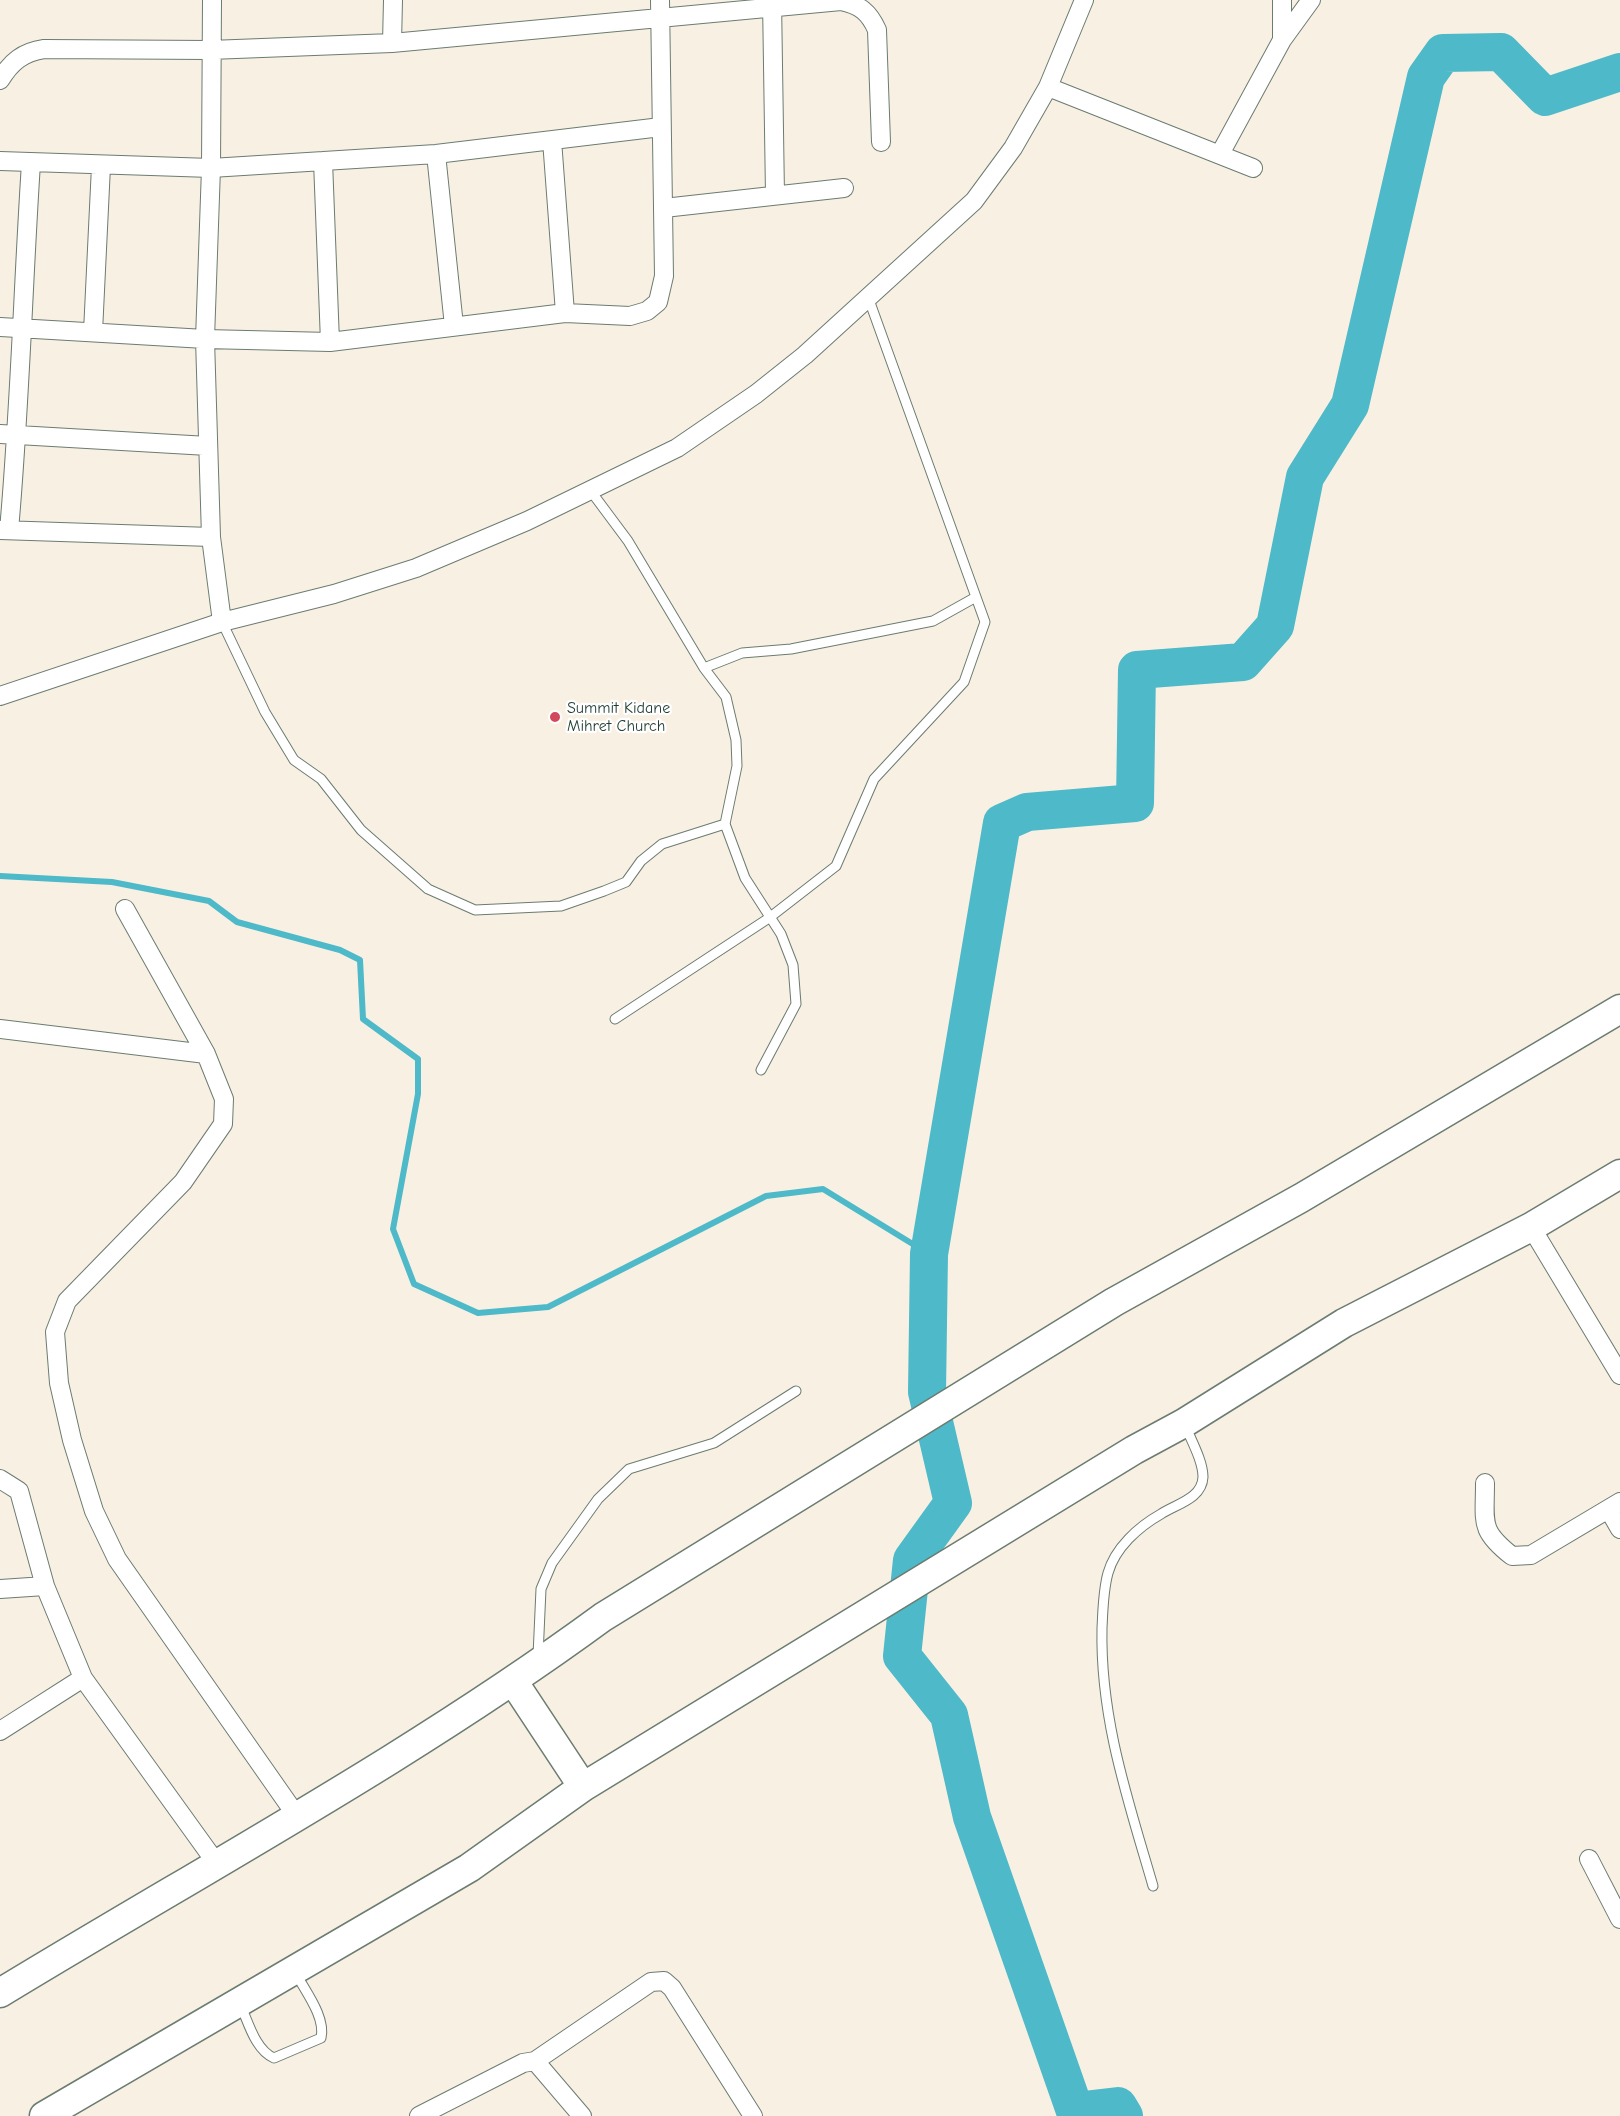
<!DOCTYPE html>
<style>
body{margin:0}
canvas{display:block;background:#f8f0e2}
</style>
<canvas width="1620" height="2116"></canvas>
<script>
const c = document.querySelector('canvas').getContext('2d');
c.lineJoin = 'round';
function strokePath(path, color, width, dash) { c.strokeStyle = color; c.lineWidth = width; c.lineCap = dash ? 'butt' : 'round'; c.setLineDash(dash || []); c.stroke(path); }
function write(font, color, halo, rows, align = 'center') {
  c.font = font + ' "Comic Neue",sans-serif'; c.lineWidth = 4.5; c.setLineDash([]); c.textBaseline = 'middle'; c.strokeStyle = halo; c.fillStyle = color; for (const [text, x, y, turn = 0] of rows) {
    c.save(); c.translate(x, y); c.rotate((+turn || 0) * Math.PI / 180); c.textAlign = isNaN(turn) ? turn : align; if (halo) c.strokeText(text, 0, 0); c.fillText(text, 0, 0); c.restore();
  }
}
strokePath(new Path2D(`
 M0,876L112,882L209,901L237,922L340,950L360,960L363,1019L418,1059V1094L393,1229L414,1284L478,1313L548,1307L766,1196L823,1189L929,1254`), '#4db9c9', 6);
strokePath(new Path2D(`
 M1124,2116L1118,2106L1075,2111L972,1817L949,1715L902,1656L912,1560L953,1503L927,1392L929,1254L1002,823L1027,812L1135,803L1137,670L1243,662L1275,626L1305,477L1350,405L1426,77L1443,53L1501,52L1545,97L1620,72`), '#4db9c9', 38);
const service = new Path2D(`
 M590,490L628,541L704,668L726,697L736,740L737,766L725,824L745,878L781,934L793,965L796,1004L761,1070
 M222,622L265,712L294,760L321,779L361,830L428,889L475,910L561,906L604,891L626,882L641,861L662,844L725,824
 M704,668L742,653L791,649L933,621L976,597L868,297
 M615,1019L769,918L836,866L874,779L964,682L985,622L976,597
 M538,1656L541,1589L552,1563L598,1499L629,1469L714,1443L796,1391
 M1153,1886C1128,1800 1100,1719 1102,1628C1103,1610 1103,1591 1108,1573C1115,1548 1138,1527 1161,1514C1176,1504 1202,1499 1203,1477C1203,1461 1191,1440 1185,1425
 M240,2004C248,2021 255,2050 274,2058L321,2038C326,2017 305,1991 295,1972`);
const minor = new Path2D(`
 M212,0L211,168L205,339L211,537L222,622
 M772,0L775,195
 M1282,40V0
 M392,43L393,0
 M0,80C11,62 23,52 44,49L210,50L392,43L841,1C860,5 869,12 877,30L881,142
 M1048,87L1253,168
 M552,140L565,313
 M436,154L454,326
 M1220,154L1282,40L1311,0
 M0,161L211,168L436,154L661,127
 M323,161L330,342
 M664,208L844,188
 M0,327L205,339L330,342L565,313L630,316L647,311L658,302L664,276L660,0
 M93,332L101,166
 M0,434L208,446
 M0,530L211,537
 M9,530C20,408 23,285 31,163
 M0,696L222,622L334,594L416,568L527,521L677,448L756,394L805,355L974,201L1013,148L1048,87L1084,0
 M125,909L206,1054L224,1099L223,1124L183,1182L67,1301L55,1332L59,1383L72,1440L94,1511L117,1559L296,1815
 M0,1029L206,1054
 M1531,1227L1620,1375
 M0,1479L19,1491L45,1586L83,1678L217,1864
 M1485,1483C1485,1523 1479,1530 1512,1556L1531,1555L1620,1502
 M1609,1510L1620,1529
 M0,1589L45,1586
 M0,1731L83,1678
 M1589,1859L1620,1919
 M535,2061L582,2116
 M419,2116L523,2063L535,2061L651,1982L664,1981L672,1988L753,2116`);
const trunk = new Path2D(`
 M513,1681L583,1787
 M0,1993C202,1870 412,1757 603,1617L1114,1302L1301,1198L1620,1009
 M44,2116L469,1868L583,1787L1134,1450L1184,1423L1344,1323L1531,1227L1620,1174`);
strokePath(service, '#6b7c71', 11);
strokePath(minor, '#6b7c71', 20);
strokePath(trunk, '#6b7c71', 31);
strokePath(service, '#fff', 9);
strokePath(minor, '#fff', 18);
strokePath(trunk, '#fff', 28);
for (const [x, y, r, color] of [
 [555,717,6,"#d1495b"]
]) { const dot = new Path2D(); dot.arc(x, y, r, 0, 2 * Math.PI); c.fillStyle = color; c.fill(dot); strokePath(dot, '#fff', 2); }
write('16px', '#1f3d34', '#fff', [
 ["Summit Kidane",567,708],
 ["Mihret Church",567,726]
], 'left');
</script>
